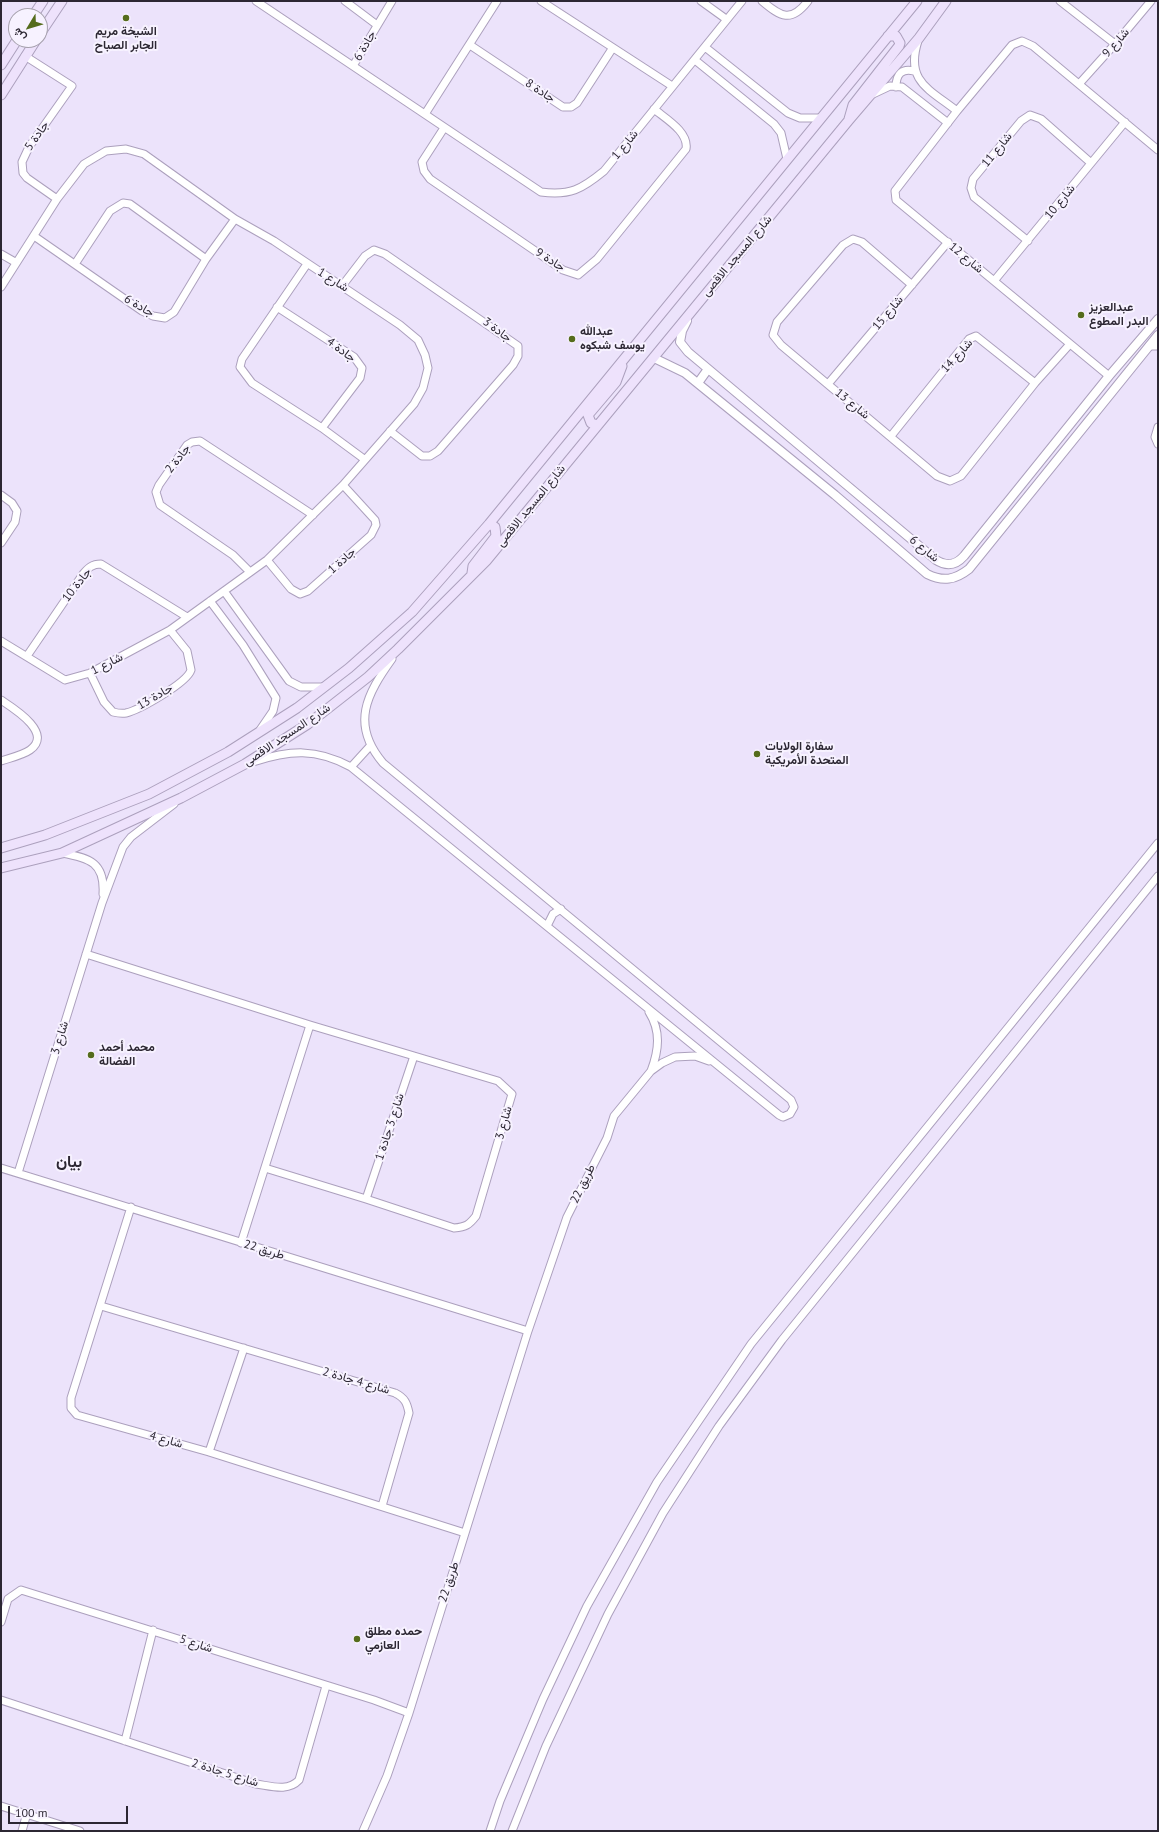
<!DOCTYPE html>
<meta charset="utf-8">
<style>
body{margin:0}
#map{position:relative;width:1159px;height:1832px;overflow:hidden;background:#ece3fb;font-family:"PT Sans",Vazirmatn,sans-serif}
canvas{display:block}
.frame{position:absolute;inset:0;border:2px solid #2c2733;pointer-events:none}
.north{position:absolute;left:8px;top:8px;width:40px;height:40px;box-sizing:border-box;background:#f7f2ff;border:1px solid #a6a1ad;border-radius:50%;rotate:232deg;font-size:11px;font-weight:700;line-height:16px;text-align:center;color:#2c2733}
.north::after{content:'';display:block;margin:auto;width:14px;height:18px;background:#556c1c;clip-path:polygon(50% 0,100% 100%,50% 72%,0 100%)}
.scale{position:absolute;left:8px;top:1806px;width:120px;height:18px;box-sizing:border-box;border:2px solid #2c2733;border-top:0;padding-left:5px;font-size:12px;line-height:14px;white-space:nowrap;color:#2c2733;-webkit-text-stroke:3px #f7f2ff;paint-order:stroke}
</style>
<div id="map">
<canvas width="1159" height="1832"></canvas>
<div class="frame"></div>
<div class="north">ش</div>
<div class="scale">100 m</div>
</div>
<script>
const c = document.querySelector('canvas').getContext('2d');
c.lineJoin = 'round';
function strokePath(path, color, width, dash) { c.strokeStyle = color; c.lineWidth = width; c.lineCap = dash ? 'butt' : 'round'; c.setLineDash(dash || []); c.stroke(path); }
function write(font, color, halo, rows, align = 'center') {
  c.font = font + ' "PT Sans",Vazirmatn,sans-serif'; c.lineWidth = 4; c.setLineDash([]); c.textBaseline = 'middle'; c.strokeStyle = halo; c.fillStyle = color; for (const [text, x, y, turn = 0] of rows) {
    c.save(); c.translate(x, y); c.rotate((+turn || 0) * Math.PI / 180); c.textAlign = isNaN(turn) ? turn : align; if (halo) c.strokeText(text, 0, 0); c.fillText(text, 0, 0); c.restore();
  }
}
const minor = new Path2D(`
 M256,1L541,192C570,196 582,189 604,171L742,1
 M345,1L377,25
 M541,1L672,86
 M701,1L726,19
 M762,1C781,17 791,23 808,1
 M1060,1L1115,44
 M918,41C905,81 929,89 957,111
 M470,45L563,107H571L577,103L612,49
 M705,47L788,113L800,118H821
 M25,56L72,86L29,147L22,162L23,173L27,178L57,199
 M695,60L774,124L781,133L787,159
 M353,66L392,1
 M1079,84L1115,44L1151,1
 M896,87C896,74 902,68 914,71
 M873,94L890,86L902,87L948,123
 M425,114L497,1
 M444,128L422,162L424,171L430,179L563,270L578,275L597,259L686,149C689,132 666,119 654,109
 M34,236L142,311L153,316L165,318L174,312L206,259L235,219
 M1028,241L974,197L971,188L973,179L1021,121L1030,115L1041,119L1091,163
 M1,254L15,262
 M75,264L110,211L123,203L130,204L206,259
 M307,264L242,359L240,367L252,383L322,428L364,459
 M994,281L1125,122
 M912,285L862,242L853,239L843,245L777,322L773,335L781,345L937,476L950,481L961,476L1035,383L1070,344
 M342,286L365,256L374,250L385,254L518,346V356L513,365L438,451L430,456H422L390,431
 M1,287L57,199L84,164L106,151L126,149L144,154L235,219L274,241L400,325L418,340L425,355L428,368L423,388L414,404L343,485L267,560L170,630L90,673L65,680L1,641
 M277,307L354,357L362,368L360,378L322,428
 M1149,346H1158
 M1109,376L896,200L895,191L957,111L1012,45L1022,41L1033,46L1158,150
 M828,384L948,242
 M1158,427L1155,437L1158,444
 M891,436L969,339L976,336L1035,383
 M1,495L12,503L17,511L15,522L1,543
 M267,560L291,589L300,594L308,591L371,535L376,525L375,520L343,485
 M250,572L233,555L160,505L156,492L159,485L187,445L192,442L200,441L313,515
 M224,591L289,681L301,687H323
 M210,601L243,645L276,698L273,711L260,730
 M27,656L83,574C88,568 92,564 101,564L187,617
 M90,673L104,702L113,712C117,713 121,714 126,713C139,710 187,683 191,670L187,651L170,630
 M1,700C13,708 54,733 30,750C23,755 10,758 1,761
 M253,762C290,750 316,748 351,767L779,1115L783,1117L790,1114L794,1107L791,1100L383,763C350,724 367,694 392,659
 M351,767L371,745
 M62,853C90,858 105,863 103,894
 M547,926L553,914L561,909
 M86,954L310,1025L498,1081L512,1094L476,1216C469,1225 466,1227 454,1228L366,1199L265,1168
 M649,1012C661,1031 659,1050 651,1071
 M1,1168L528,1331
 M18,1173L102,903L123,847L131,837L174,804
 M366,1199L414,1056
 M131,1207L71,1398V1408L77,1415L209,1452L465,1533
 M241,1243L310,1025
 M101,1306L395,1393C405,1398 407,1403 409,1413L382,1506
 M209,1452L244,1348
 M1,1622L8,1599L21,1590L374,1700L409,1713
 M1,1700L256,1784C271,1786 288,1792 299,1780L326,1686
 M125,1741L153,1630
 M1,1806L80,1831
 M22,1831L27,1813
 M363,1831L387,1776L409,1713L528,1331L567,1217L607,1138L614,1116L651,1071L662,1063L675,1057L695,1056L709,1061
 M490,1831L500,1801L543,1699L587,1606L657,1482L751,1344L1158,843
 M512,1831L546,1746L608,1614L663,1513L719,1426L782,1340L1158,876`);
const tertiary = new Path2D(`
 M687,321L682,331L680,342L688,352L936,560C947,567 956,565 964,556L1109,376L1158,319
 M654,358L685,373L835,495L927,574C943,582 955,580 969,569L1158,335
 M698,383L708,369`);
const secondary = new Path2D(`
 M33,16L43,1
 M40,34L62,1
 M1,65L17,40
 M1,95L36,40
 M849,119L853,105L899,46L900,43L896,36H888
 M598,425L591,423L588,415L616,382L622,366
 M472,573L473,566L496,536L495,527L489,524
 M1,848L45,835L149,794L228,752L297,708L349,668L412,612L489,524L917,1
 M1,868L62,853L181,798L245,764L308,724L368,677L398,649L487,560L849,120L919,38L946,1`);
strokePath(minor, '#aca0bd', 9);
strokePath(tertiary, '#aca0bd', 10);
strokePath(secondary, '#aca0bd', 11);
strokePath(minor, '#fff', 7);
strokePath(tertiary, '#fff', 8);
strokePath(secondary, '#eee2fc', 9);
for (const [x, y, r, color] of [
 [126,18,4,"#556c1c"],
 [1081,315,4,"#556c1c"],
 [572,339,4,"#556c1c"],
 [757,754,4,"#556c1c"],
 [91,1055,4,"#556c1c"],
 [357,1639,4,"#556c1c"]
]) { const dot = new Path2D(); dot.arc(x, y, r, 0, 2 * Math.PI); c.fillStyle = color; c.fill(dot); strokePath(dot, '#f7f2ff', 1.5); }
write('bold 12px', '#2c2733', '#f7f2ff', [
 ["الشيخة مريم",126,32,"center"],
 ["الجابر الصباح",126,46,"center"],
 ["عبدالعزيز",1089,308],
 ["البدر المطوع",1089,322],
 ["عبدالله",580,332],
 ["يوسف شبكوه",580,346],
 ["سفارة الولايات",765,747],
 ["المتحدة الأمريكية",765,761],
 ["محمد أحمد",99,1048],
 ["الفضالة",99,1062],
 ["حمده مطلق",365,1632],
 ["العازمي",365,1646]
], 'left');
write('12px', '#2c2733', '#f7f2ff', [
 ["شارع 9",1116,43,-49],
 ["جادة 6",365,46,-60],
 ["جادة 8",540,91,33],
 ["جادة 5",37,136,-55],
 ["شارع 1",625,145,-51],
 ["شارع 11",997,150,-51],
 ["شارع 10",1060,202,-51],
 ["شارع المسجد الاقصى",737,256,-50],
 ["شارع 12",966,258,40],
 ["جادة 9",550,260,32],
 ["شارع 1",333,280,32],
 ["جادة 6",139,306,30],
 ["شارع 15",888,313,-50],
 ["جادة 3",497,330,36],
 ["جادة 4",341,350,37],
 ["شارع 14",957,356,-48],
 ["شارع 13",852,404,39],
 ["جادة 2",178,459,-52],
 ["شارع المسجد الاقصى",531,506,-51],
 ["شارع 6",924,549,39],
 ["جادة 1",342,561,-42],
 ["جادة 10",77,585,-52],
 ["شارع 1",107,664,-27],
 ["جادة 13",155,697,-30],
 ["شارع المسجد الاقصى",287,735,-34],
 ["شارع 3",60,1038,-73],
 ["شارع 3",504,1123,-74],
 ["شارع 3 جادة 1",390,1127,-72],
 ["طريق 22",583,1184,-64],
 ["طريق 22",264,1250,17],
 ["شارع 4 جادة 2",356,1381,16],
 ["شارع 4",166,1440,16],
 ["طريق 22",449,1582,-72],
 ["شارع 5",196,1644,18],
 ["شارع 5 جادة 2",225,1773,17]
]);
write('bold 16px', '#2c2733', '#f7f2ff', [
 ["بيان",69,1162]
]);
</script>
